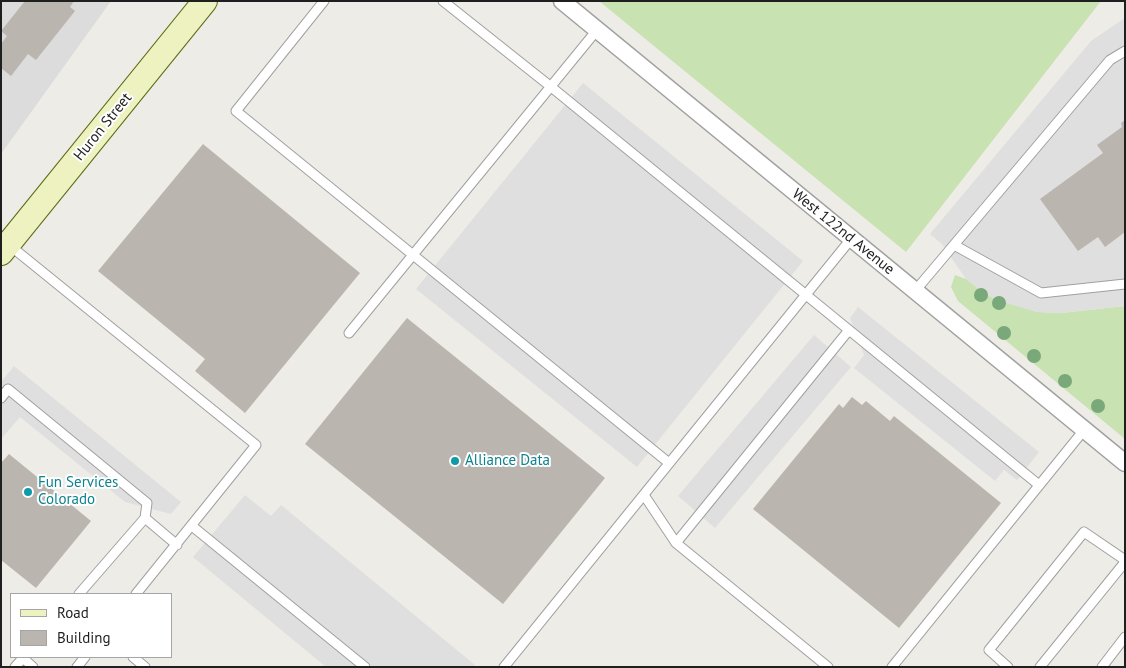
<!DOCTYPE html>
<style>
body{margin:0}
#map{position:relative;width:1126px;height:668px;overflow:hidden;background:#eeece6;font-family:"PT Sans",sans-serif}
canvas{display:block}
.frame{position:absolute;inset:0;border:2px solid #1f1f1f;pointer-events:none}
.legend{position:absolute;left:10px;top:593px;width:162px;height:65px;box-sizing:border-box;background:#fff;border:1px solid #a5a5a5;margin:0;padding:6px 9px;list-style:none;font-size:15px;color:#1f1f1f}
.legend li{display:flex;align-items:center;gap:10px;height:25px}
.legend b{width:25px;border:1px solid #a5a5a5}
</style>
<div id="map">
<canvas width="1126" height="668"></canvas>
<div class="frame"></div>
<ul class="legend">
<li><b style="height:6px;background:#edf2c0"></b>Road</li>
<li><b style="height:14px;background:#bbb5af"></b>Building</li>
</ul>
</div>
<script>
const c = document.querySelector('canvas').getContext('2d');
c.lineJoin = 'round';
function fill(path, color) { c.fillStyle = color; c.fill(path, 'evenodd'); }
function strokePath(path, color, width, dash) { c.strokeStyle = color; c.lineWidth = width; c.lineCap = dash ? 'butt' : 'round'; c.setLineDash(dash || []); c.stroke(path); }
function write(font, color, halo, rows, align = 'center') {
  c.font = font + ' "PT Sans",sans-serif'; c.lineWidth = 4; c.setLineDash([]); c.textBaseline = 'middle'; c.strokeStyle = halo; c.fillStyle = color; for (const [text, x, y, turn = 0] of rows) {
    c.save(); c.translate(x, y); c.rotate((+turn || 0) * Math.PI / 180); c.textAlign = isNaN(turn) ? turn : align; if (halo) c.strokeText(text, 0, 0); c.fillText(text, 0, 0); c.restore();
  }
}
fill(new Path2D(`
 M1,1H111L1,154Z`), '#dddcdc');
fill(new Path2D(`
 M599,1H1101L906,252Z
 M955,275L966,279L987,295L1037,312L1061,313L1125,306V439L958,301L951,287Z`), '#c8e2b2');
fill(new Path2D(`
 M1125,18V306L1061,313L1037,312L1002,302L987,295L966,279L942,244L930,234L1091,41Z
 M583,83L803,261L637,467L416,289Z
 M858,307L1039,452L1017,480L1004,470L995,481L854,368L864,355L850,318Z
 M814,335L851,367L715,528L678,496Z
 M14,366L181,502L171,514L125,502L20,417L1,439V382Z
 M245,495L271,516L281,505L475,665L473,667H326L193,557Z`), '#dfdfdf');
fill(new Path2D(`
 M25,1H74L70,7L75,11L36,60L28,54L11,76L1,68V44L7,36L1,31Z
 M1125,120V232L1105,247L1098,237L1078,251L1040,199L1103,153L1097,145L1122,127L1121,123Z
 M203,144L360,273L245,413L195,371L205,359L98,271Z
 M407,318L605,478L503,604L305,444Z
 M852,397L862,405L866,401L890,421L894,416L1001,503L899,628L753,509L839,404L843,408Z
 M9,454L91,521L36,588L1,560V463Z`), '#bbb5af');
const lane = new Path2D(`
 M324,1L236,111L669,463
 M443,1L550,86L1039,485
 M8,244L256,445L136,594
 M954,245L1041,293L1125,284
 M915,291L1110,60L1125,51
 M349,333L597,30
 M1,398L8,389L147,503L145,518L177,545
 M644,495L676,543L828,667
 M192,526L365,667
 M676,543L849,330
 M79,594L145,518
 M133,657L145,667
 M15,667L23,658L33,667
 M77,667L85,657
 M504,667L851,239
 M892,667L1084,430
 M1008,667L989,650L1084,532L1125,560
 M1040,667L1125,562
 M1102,667L1125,637`);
const street = new Path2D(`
 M562,1L1125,463`);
const secondary = new Path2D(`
 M1,253L205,1`);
strokePath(lane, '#a0a0a0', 11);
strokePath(street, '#a0a0a0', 19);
strokePath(secondary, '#5c6a12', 26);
strokePath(lane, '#fff', 9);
strokePath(street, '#fff', 16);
strokePath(secondary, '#edf2c0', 24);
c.fillStyle = '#79a87b';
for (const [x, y] of [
 [981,295],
 [999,303],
 [1004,333],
 [1034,356],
 [1065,381],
 [1098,406]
]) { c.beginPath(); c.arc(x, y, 7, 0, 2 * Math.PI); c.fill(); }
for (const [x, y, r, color] of [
 [455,461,5,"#0f9aa8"],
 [28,492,5,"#0f9aa8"]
]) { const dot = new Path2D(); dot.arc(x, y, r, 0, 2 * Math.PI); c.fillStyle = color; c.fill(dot); strokePath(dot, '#fff', 2); }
write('15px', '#1f1f1f', '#fff', [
 ["Huron Street",103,127,-51],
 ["West 122nd Avenue",843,232,39]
]);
write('15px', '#0d838f', '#fff', [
 ["Alliance Data",465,461],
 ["Fun Services",38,483],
 ["Colorado",38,500]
], 'left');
</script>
